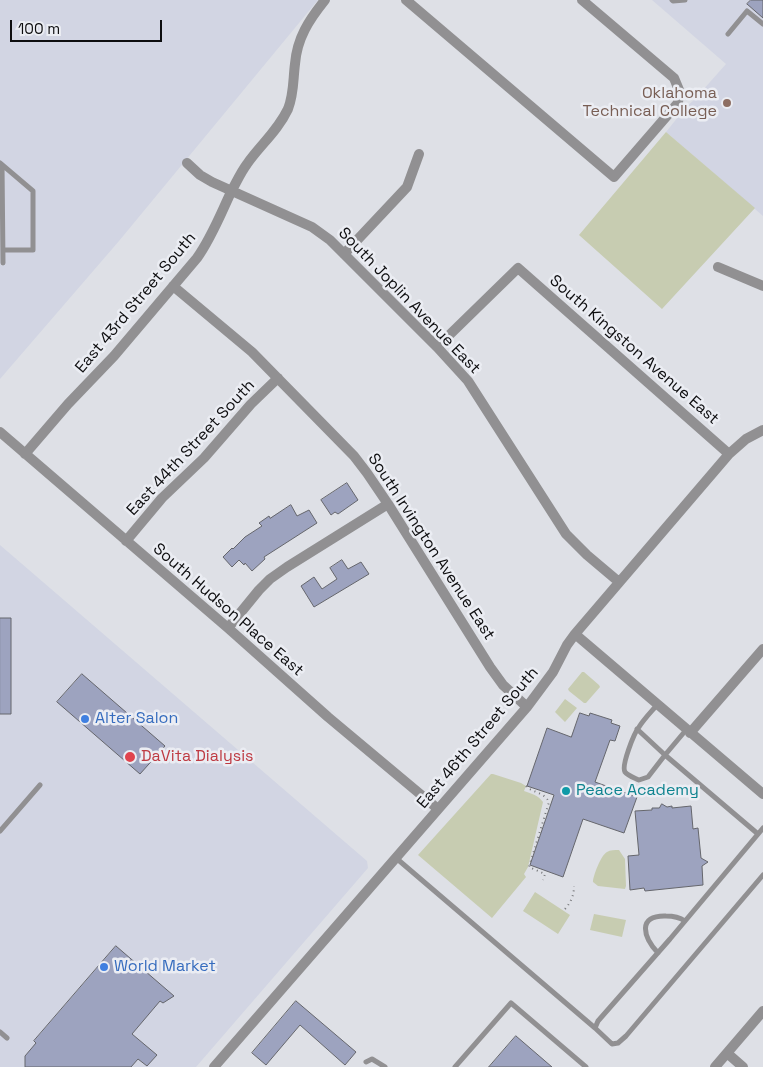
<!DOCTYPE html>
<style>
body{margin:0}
#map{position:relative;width:763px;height:1067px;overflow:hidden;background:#dee0e6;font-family:"Space Grotesk",sans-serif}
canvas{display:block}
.scale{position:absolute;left:10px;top:20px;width:152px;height:22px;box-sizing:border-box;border:2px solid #0d0d0f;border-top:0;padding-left:6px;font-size:15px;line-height:18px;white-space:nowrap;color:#0d0d0f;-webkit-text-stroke:4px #ebedf3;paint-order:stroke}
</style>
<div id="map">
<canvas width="763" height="1067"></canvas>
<div class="scale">100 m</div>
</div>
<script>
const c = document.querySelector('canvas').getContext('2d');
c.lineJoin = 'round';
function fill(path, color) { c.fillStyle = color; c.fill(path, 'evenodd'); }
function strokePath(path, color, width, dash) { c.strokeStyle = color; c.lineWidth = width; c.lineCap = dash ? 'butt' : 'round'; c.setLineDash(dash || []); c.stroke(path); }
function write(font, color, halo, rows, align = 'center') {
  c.font = font + ' "Space Grotesk",sans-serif'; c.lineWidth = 5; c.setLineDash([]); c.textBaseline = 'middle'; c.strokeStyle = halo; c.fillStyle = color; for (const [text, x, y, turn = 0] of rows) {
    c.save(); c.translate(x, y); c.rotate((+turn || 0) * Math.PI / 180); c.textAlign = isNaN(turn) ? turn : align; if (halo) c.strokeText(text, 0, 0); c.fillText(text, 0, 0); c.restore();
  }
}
fill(new Path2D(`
 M0,0H318L119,241L0,379Z
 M652,0H763V216L666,132L686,107L694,100L726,64Z
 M0,545L367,861L368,868L196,1067H0Z`), '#d2d5e3');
fill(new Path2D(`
 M666,132L755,208L662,309L579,235Z
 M582,672H584L599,685L600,687L586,703H584L569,691L568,689Z
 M565,699L577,708L565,722L555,712Z
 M491,774H493L521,783L526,786L524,791C532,794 538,795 543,802L528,867L524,874L526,877L492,918L418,855Z
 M619,850L625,859L626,886L625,889L598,886L593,882C593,876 601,855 607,852C610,850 615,850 619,850Z
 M535,892L570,915L558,934L523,911Z
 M594,914L626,920L622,937L590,930Z`), '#c7ccb1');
const building = new Path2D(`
 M751,0H763V18L747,4Z
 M347,483L358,500L338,514L335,512L331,515L321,500Z
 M291,505L297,516L309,510L317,523L264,557L265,559L252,571L245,563L244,565L239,560L232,567L223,557L232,548L233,549L245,537L262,526L259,523L269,516L270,518Z
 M342,560L348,569L361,562L369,574L314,607L301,586L314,577L322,589L337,579L330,568Z
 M0,618H11V714H0Z
 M82,674L165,746L140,774L57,702Z
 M580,713L589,716L590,713L612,720L611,723L620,726L615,741L610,740L595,782L637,797L624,833L583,819L563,877L530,865L554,795L527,786L547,728L571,737Z
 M662,804L667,807L672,806V808L691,806L693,829L698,828L701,858L708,862L702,866L703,885L645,891L644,888L630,890L628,856L639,855L635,811L652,810V808H659Z
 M116,946L174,996L163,1003L160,1001L132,1034L157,1055L147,1066L138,1059L131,1067H25V1056L36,1043L34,1041Z
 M296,1001L356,1052L345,1065L300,1025L266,1065L252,1053Z
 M516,1036L552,1067H489Z`);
fill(building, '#9da3bf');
strokePath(building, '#65666c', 1);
strokePath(new Path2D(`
 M526,786C533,793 544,792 549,802L529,867L545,874L543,880
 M565,909C571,902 574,895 574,886`), '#757679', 2, [1, 4]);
strokePath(new Path2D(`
 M672,0L673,1L685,0
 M728,34L747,11L763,24
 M0,163L33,191V250H3
 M2,165L3,263
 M657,705C651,712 644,719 639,727C634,733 621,766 625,772C628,776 635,778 639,780L648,777L665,755L758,834
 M637,729L665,755L686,730
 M763,828L670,939L598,1021L595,1028L612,1044L618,1043L626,1036L763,875
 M0,831L40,785
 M396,858L595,1028
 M658,953C643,937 637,915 666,916C674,916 679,917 685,921
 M0,1032L7,1038
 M366,1062L372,1059L385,1067
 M455,1067L511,1003L586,1067`), '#919092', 5);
strokePath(new Path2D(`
 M406,0L614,177L678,103L679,90L674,78L582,0
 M187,163L200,175L212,182L312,227L330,240L437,347L468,381L566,534L587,555L619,582
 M344,254L407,187L419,154
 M718,267L763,286
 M173,286L252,352L354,456L367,473L388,504L490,667L503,685L527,707
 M437,347L518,268L729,454
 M0,432L228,628L328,717L438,809
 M25,454L68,404L114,356L197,258C212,237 221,213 232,190C237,181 241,172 247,164C261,144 277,132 288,109C294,94 293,79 295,64C297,38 309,20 325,0
 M126,541L162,498L204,458L251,404L278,378
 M228,628L259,590L270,579L287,567L388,504
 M575,634L763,794
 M690,733L763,649
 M727,1053L743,1067
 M214,1067L527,707L553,672L567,645L575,634L729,454L746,439L763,430
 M715,1067L763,1011`), '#919092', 10);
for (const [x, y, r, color] of [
 [727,103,5,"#8d6e63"],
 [85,719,5,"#3f7fe0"],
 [130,757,6,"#e0444e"],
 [566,791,5,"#0f9aa8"],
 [104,967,5,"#3f7fe0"]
]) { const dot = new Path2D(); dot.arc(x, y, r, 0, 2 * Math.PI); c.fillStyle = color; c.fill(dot); strokePath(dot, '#ebedf3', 2); }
write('16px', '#785e54', '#ebedf3', [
 ["Oklahoma",717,94],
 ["Technical College",717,112]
], 'right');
write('16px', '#0d0d0f', '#ebedf3', [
 ["South Joplin Avenue East",409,301,46],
 ["East 43rd Street South",136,303,-50],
 ["South Kingston Avenue East",634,350,41],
 ["East 44th Street South",191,448,-47],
 ["South Irvington Avenue East",431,547,57],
 ["South Hudson Place East",228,610,41],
 ["East 46th Street South",478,738,-50]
]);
write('16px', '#366cbe', '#ebedf3', [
 ["Alter Salon",95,719],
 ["World Market",114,967]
], 'left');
write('16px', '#be3a42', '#ebedf3', [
 ["DaVita Dialysis",141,757]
], 'left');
write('16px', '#0d838f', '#ebedf3', [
 ["Peace Academy",576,791]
], 'left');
</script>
